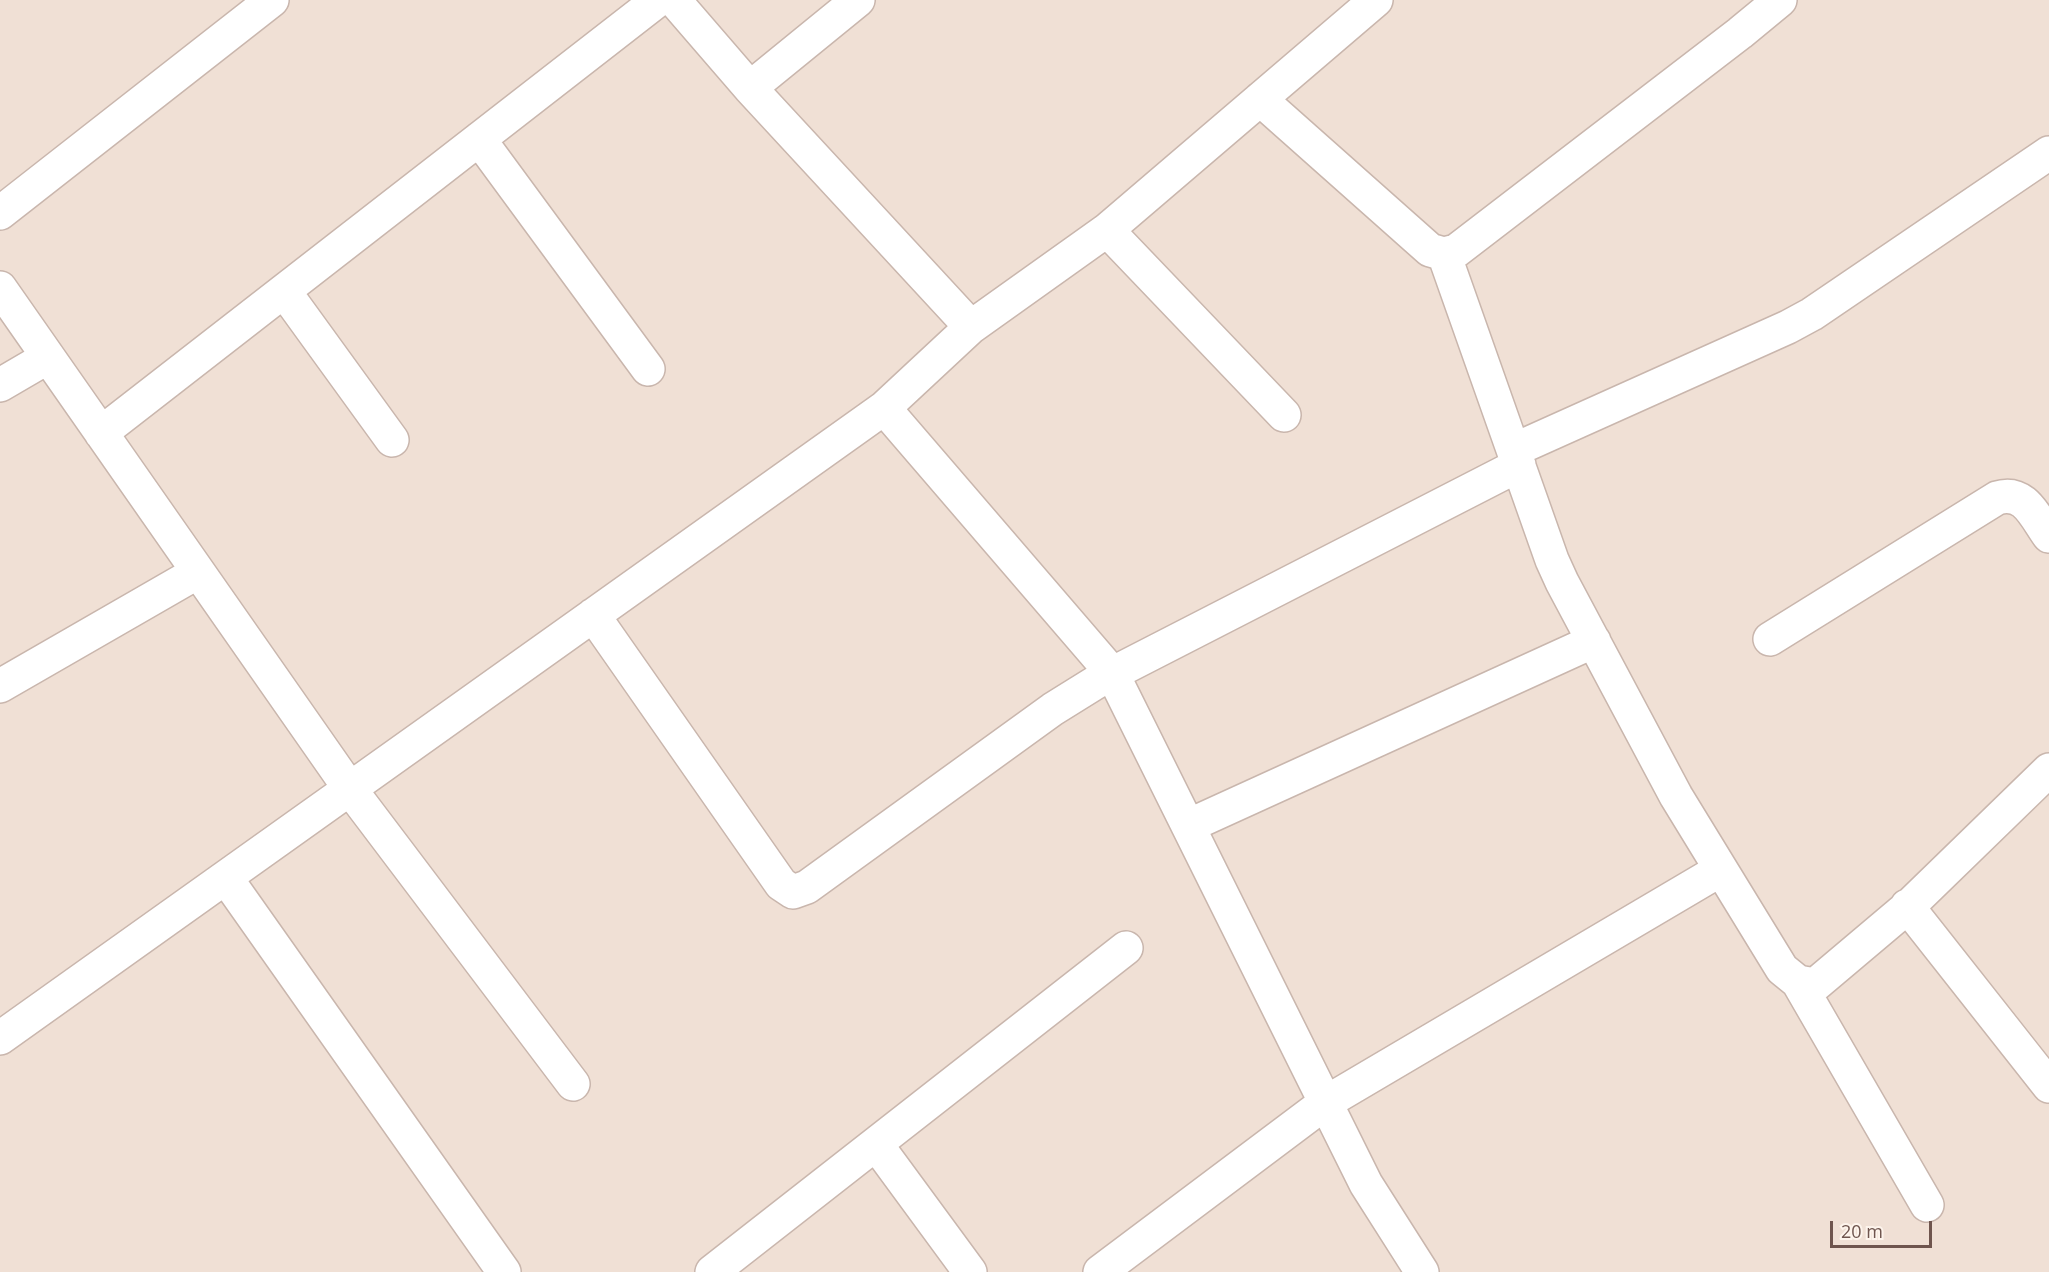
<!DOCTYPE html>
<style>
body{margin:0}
#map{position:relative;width:2049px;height:1272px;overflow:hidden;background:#f9efe6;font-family:"Open Sans",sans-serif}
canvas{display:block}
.scale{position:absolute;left:1830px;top:1221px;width:102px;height:27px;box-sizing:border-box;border:3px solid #6f554e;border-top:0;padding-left:8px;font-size:18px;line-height:21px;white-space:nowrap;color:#6f554e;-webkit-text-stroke:4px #fdf4ec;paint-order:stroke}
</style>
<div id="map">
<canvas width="2049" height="1272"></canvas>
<div class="scale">20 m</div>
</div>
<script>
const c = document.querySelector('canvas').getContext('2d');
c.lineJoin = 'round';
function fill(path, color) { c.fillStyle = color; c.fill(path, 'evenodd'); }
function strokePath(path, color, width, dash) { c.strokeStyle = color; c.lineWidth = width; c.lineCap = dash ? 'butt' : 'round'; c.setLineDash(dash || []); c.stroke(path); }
fill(new Path2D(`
 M0,0H2049V1272H0Z`), '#f0e0d5');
const minor = new Path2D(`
 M750,88L858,0
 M1260,99L1430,250L1444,254L1456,251L1740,33L1780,0
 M479,139L648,369
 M0,213L272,0
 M1107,230L1284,415
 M1444,254L1552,560L1562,582L1676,796L1782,969L1798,982L1815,985L1911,904L2049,770
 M0,288L350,789L573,1084
 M284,291L392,440
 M971,327L1107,230L1376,0
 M0,385L48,357
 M884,408L1112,673L1366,1184L1422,1272
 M101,433L658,0
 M1514,450L1788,327L1812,314L2049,153
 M593,615L781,884L793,892L807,887L1053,709L1098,681L1519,465
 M1770,639L1997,498C2025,489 2035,517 2049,536
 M0,686L198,572
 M1188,826L1594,641
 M226,878L504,1272
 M1907,906L2049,1086
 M1798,982L1927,1205
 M0,1038L884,408L971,327L750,88L674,0
 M876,1144L970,1272
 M712,1272L1126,948
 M1100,1272L1325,1103L1720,870`);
strokePath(minor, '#c9b6ad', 36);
strokePath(minor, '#fff', 33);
</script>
